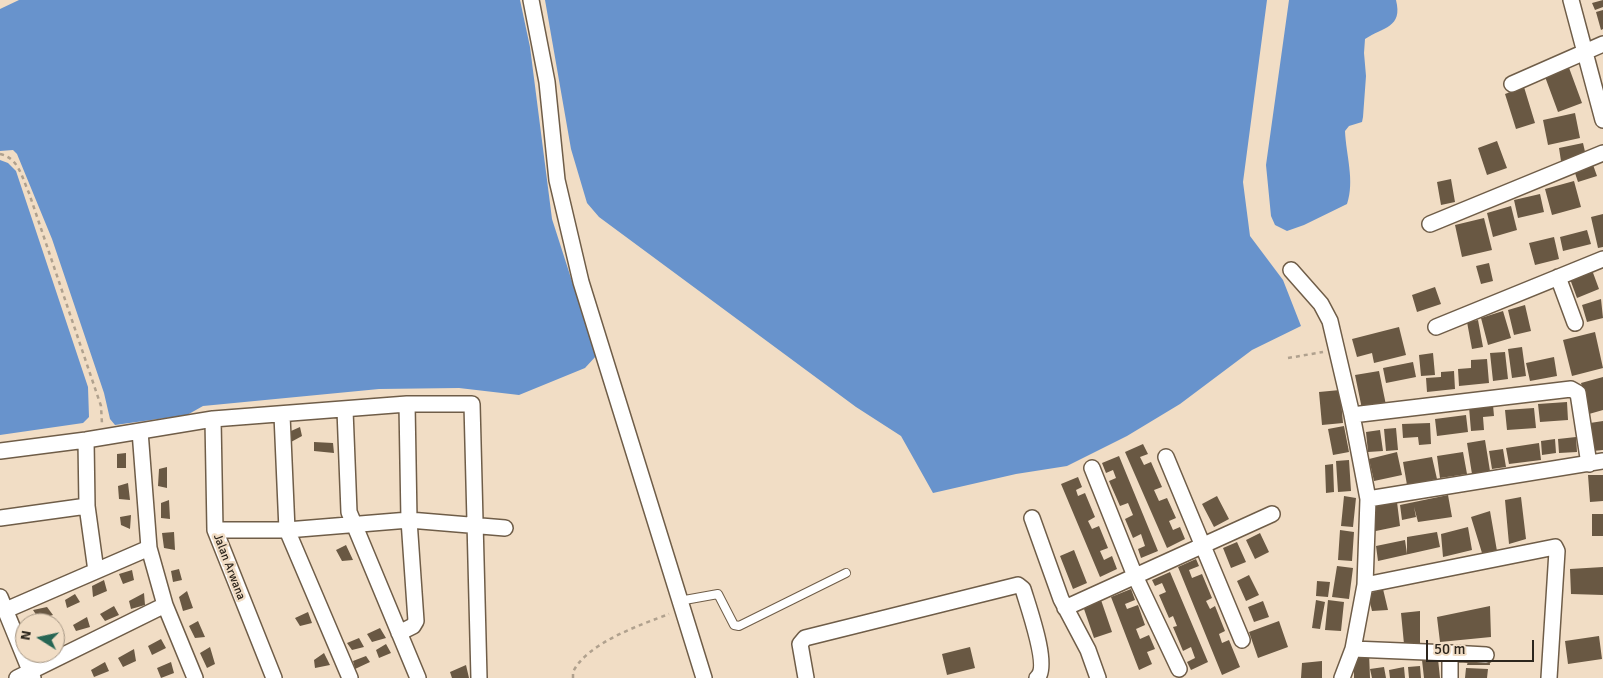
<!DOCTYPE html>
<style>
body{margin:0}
#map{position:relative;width:1603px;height:678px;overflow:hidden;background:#f1ddc5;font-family:Signika,sans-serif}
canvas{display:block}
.north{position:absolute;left:15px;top:613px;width:50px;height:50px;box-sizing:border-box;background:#f1ddc5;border:1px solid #a39482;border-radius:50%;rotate:280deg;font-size:14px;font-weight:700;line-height:20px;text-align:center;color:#2d261d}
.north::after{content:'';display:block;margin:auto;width:18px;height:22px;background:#276654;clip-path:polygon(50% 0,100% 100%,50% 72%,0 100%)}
.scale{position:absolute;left:1426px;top:640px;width:108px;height:22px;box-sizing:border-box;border:2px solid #2d261d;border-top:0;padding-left:6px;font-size:15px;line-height:18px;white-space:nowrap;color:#2d261d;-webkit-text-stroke:4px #f1ddc5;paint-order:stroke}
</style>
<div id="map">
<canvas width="1603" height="678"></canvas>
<div class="north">N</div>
<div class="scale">50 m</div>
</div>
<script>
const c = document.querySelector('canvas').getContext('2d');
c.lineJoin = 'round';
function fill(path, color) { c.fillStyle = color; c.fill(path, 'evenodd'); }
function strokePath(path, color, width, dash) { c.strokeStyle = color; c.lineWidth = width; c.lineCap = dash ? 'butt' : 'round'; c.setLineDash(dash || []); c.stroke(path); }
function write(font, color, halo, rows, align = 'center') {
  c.font = font + ' Signika,sans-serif'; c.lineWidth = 5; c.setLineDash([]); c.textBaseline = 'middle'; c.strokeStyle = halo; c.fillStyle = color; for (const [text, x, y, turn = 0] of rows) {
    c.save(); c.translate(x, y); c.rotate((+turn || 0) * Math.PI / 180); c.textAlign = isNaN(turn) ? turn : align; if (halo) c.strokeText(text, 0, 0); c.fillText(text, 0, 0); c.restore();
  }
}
fill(new Path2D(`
 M19,0H520L530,47L552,219L596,356L585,368L519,395L459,388L379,389L203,406L187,415L115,425L110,419L104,393L52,239L17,154L13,150L0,151V9Z
 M545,0H1267L1243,182L1250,236L1283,280L1301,326L1252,350L1180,404L1127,436L1067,466L1016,474L933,493L901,436L856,407L599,217L587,203L571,149Z
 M1289,0H1396C1403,28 1383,27 1365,39L1364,53L1366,76L1363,117L1362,122L1349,126L1345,131C1346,155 1355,181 1347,204L1304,225L1287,231L1275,225L1271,216L1266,165Z
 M0,160L8,163L16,171L88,387L89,417L83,423L0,435Z`), '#6893cc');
fill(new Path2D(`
 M1603,0V7L1595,10L1592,3Z
 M1603,10V29L1601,30L1596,12Z
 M1568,65L1582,103L1558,112L1544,74Z
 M1524,87L1535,123L1516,129L1505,94Z
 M1575,113L1580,138L1548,145L1543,120Z
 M1497,141L1507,168L1487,175L1478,148Z
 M1583,143L1586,156L1561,161L1559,148Z
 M1592,162L1597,176L1578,182L1573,167Z
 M1451,179L1455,202L1441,205L1437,182Z
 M1574,181L1581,207L1552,215L1545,189Z
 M1540,194L1544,212L1518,218L1514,200Z
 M1511,206L1517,230L1493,237L1487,213Z
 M1603,214V247L1598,248L1591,217Z
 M1484,218L1492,250L1462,257L1455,225Z
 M1587,230L1591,244L1563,251L1560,237Z
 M1554,237L1559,259L1535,265L1529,243Z
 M1489,263L1493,281L1481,284L1476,266Z
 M1592,270L1599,289L1577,298L1570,279Z
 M1435,287L1441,304L1417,312L1412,295Z
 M1601,299L1603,318L1587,322L1582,305Z
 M1525,305L1531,331L1514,335L1508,310Z
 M1503,311L1511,338L1488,345L1481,318Z
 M1478,320L1483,347L1472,349L1467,322Z
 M1399,327L1406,355L1374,363L1372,353L1357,357L1352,339Z
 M1595,332L1603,368L1572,376L1563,340Z
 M1522,347L1526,376L1512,378L1508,349Z
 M1505,352L1508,379L1493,381L1490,353Z
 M1433,353L1435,375L1421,376L1419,355Z
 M1554,357L1557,376L1530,381L1526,363Z
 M1487,359L1489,383L1459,386L1458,369L1471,368V360Z
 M1413,362L1416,377L1386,383L1383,368Z
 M1379,371L1386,405L1362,409L1355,375Z
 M1454,371L1455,389L1427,392L1426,378L1441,377V372Z
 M1603,377V410L1589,414L1581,383Z
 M1340,390L1343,423L1322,425L1319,392Z
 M1567,402L1568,420L1540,422L1538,404Z
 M1493,405L1494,416L1483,417L1484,430L1471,431L1469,407Z
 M1534,408L1536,428L1507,430L1505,410Z
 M1466,415L1468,432L1437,436L1435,419Z
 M1603,421V450L1593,451L1590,423Z
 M1430,423L1431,444L1419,445L1418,437L1403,438L1402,424Z
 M1344,426L1349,452L1333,455L1328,429Z
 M300,427L302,436L291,442V431Z
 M1396,428L1398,450L1386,451L1384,429Z
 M1380,430L1383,451L1368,452L1366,432Z
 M1576,437L1577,452L1559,453L1558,439Z
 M1555,439L1556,453L1542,455L1541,441Z
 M1485,440L1490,471L1472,474L1467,443Z
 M314,442L333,443L334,453L314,451Z
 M1539,443L1541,460L1509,464L1506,448Z
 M1143,444L1148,454L1140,457L1144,465L1151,462L1162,487L1154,490L1159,501L1167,498L1176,518L1169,521L1173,530L1180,527L1185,539L1167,548L1125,452Z
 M1503,449L1506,467L1492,469L1489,451Z
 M1397,452L1402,475L1374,481L1369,459Z
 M1463,452L1467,474L1440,478L1437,456Z
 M126,453V468H117V454Z
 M1119,456L1158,551L1141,558L1138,549L1145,546L1141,534L1133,538L1125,519L1133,515L1128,503L1120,506L1109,481L1116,478L1113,470L1106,473L1102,463Z
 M1432,457L1437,479L1407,485L1403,462Z
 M1349,460L1351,491L1338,492L1336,461Z
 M1333,464L1334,492L1326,493L1325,465Z
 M167,467V488L158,486L159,469Z
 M1588,475H1603V501L1590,502Z
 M1078,477L1082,487L1076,490L1078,496L1085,493L1095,517L1088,521L1092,529L1099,526L1108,548L1100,551L1104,560L1112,556L1117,569L1100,577L1061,484Z
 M128,483L130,500L119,499L118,486Z
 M1448,495L1452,517L1418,522L1414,507L1416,517L1402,520L1400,505Z
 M1217,496L1229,519L1214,527L1202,504Z
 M1344,496L1356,498L1353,527L1341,526Z
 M1521,497L1526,539L1509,544L1505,500Z
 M169,500L170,519L161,518V503Z
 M1397,502L1400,526L1371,532L1375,505Z
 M1490,511L1497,551L1482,553L1471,517Z
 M1592,514H1603V536H1592Z
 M131,515L130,529L121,525L120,517Z
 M1468,527L1472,550L1443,557L1441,534Z
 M1340,530L1354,532L1352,561L1338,560Z
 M174,532L175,550L164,548L162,533Z
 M1437,532L1440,547L1378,561L1376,546L1405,540L1407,554V537Z
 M1260,533L1269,552L1255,559L1246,540Z
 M1237,542L1246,562L1231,568L1223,548Z
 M346,545L353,560L342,561L336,550Z
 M1074,550L1087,583L1073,589L1060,556Z
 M1196,559L1199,566L1189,570L1192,578L1202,574L1212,598L1206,601L1210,609L1215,606L1225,631L1219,634L1222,643L1229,640L1240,667L1222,675L1178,567Z
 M1337,566L1353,568L1349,599L1332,597Z
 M1603,567V595L1571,594L1570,569Z
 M179,569L182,580L173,582L171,571Z
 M132,570L134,580L123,584L119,574Z
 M1170,572L1208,662L1191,670L1187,662L1195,658L1191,647L1183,651L1173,627L1177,626L1173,616L1169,618L1159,595L1166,592L1162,583L1155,586L1152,580Z
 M1249,575L1259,595L1246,601L1237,581Z
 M104,580L107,591L93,597L92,586Z
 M1317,581L1330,582L1328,597L1316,596Z
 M1131,589L1135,600L1125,604L1127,609L1138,605L1145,625L1136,629L1140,639L1149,635L1155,649L1147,652L1152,664L1139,670L1111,597Z
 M1383,589L1388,610L1372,611L1368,594Z
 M187,591L193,608L183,611L179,597Z
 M144,593L145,605L131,609L129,601Z
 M75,594L80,602L67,608L65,600Z
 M1101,600L1112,632L1094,638L1083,606Z
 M1316,600L1325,602L1320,629L1312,628Z
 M1328,600L1344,602L1341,631L1325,630Z
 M1263,601L1269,617L1254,622L1248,607Z
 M114,606L119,615L105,621L100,614Z
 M1490,606L1491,637L1440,642L1437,617Z
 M47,607L53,615L39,619L33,610Z
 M1420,611V643L1404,644L1401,613Z
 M308,612L312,623L300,626L295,618Z
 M87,617L90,627L76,631L73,625Z
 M198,621L205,637L195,638L189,626Z
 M1279,621L1288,647L1258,658L1249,632Z
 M60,628L61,642L55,643V631Z
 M380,628L386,638L372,642L367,634Z
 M1599,636L1602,659L1568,664L1565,641Z
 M359,638L364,647L352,650L347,643Z
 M161,639L166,648L152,655L148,646Z
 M386,644L391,653L379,658L376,650Z
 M210,647L215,664L207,668L200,653Z
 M970,647L975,668L947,675L942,654Z
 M134,649L136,661L123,667L118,658Z
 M324,653L330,665L315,668L314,660Z
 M1369,653L1370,678H1354V656Z
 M366,656L370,662L355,669L353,661Z
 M1489,656L1490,665H1467L1469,657Z
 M1438,659L1440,678H1424L1422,660Z
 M1322,661V678H1301L1302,663Z
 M105,662L109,671L94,677L91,670Z
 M171,662L174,673L161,678L157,668Z
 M466,665L469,678H452L450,672Z
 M1420,666L1421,678H1409L1408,667Z
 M1384,667L1386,678H1372L1370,669Z
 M1404,667L1405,678H1390L1389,670Z
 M1466,668L1488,669L1487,678H1465Z`), '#695843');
const service = new Path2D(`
 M679,601L718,594L734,625L739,626L846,573`);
const minor = new Path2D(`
 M531,0L547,82L557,180L581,282L704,678
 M1571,0L1603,120
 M1512,84L1603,44
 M1430,224L1603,153
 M1291,270L1321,304L1330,321L1352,415L1368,499L1365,585L1353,649L1450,653V678
 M1558,277L1575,323
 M1436,327L1603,259
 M345,410L349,512L418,678
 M282,415L287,530L350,678
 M1352,415L1571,389L1578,393L1589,464
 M213,419L215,530L274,678
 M140,431L149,548L165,605L195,678
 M86,440L87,506L96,571
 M0,451L86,440L213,419L407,404H472L479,678
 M1166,457L1242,640
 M1092,468L1135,576L1179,669
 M1368,499L1603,461
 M0,518L87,506
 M1032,518L1061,599L1088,650L1098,678
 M215,530H287L409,520L505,528
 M1365,585L1555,547L1557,551L1549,678
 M0,597L33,678
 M1065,608L1272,514
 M6,610L149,548
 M399,633L413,626L416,621L409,520L407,404
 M1450,653L1486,655
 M17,678L165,605
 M806,678L800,644L805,638L1018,585L1023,589C1028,606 1050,667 1037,678
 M1342,678L1353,649`);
strokePath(service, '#6f5d48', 10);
strokePath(minor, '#6f5d48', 18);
strokePath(new Path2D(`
 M0,154C19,158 22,178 29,193L101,406L102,424
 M1288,358L1323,352
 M573,678V672C587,643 640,625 669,614`), '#b0a18e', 2.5, [4, 4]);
strokePath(service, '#fff', 8);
strokePath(minor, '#fff', 15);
write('12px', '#2d261d', '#f1ddc5', [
 ["Jalan Arwana",229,567,69]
]);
</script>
